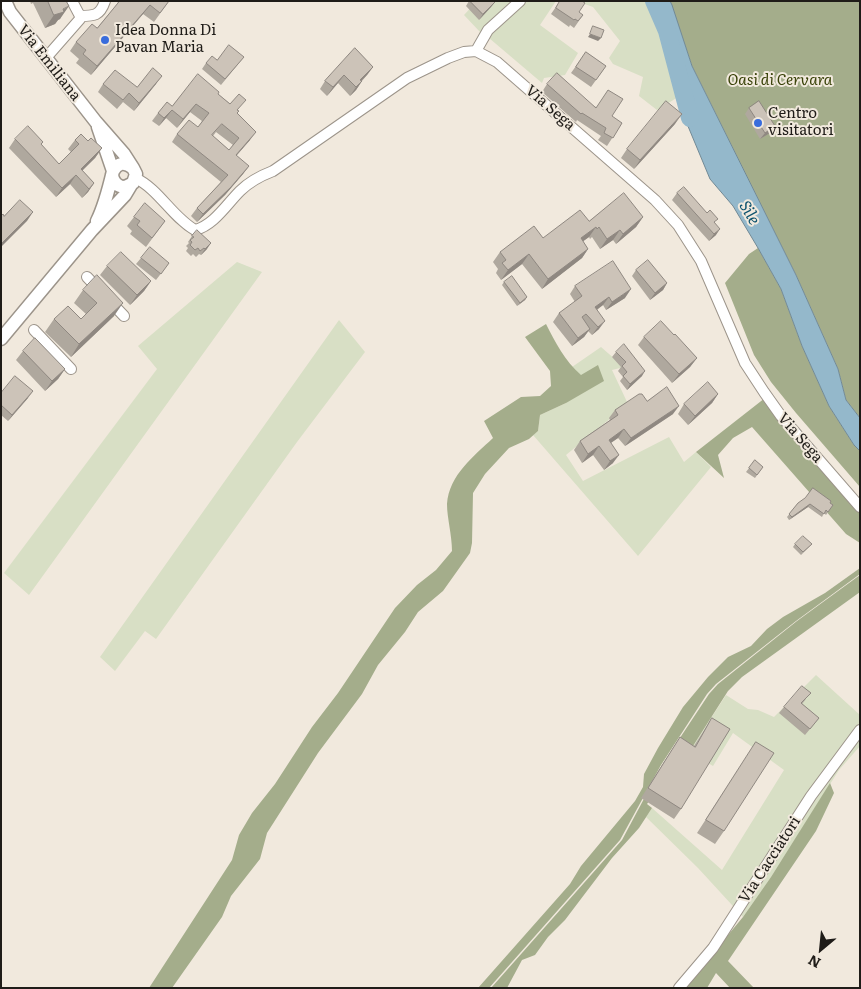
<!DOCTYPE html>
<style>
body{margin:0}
#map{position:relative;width:861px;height:989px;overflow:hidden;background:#f1e9dd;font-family:Literata,serif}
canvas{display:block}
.frame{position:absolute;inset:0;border:2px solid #1f1c18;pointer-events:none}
.north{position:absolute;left:796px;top:924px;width:50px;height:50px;-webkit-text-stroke:4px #f1e9dd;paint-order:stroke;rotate:208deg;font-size:14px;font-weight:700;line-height:20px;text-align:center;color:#1f1c18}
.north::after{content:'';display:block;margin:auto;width:18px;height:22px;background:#1f1c18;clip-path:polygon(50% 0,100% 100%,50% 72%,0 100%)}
</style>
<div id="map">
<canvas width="861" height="989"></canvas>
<div class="frame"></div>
<div class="north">N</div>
</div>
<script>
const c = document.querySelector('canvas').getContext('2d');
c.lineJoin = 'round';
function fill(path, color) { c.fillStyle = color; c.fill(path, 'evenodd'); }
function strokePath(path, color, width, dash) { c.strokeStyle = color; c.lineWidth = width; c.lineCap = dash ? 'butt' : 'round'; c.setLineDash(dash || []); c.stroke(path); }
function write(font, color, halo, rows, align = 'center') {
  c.font = font + ' Literata,serif'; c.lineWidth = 4; c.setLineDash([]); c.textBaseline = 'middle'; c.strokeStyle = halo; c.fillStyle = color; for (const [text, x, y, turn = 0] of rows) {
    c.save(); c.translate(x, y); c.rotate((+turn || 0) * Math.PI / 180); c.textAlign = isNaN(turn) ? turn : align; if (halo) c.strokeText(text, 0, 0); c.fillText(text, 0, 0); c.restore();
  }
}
fill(new Path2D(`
 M477,1H556L540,25L578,53L565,75L544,78L542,83L489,38L484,37L476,40L480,32L464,15Z
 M576,1H651L684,89L683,94L657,110L639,96L643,77L613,64L609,58L620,41L593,7Z
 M237,262L262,272L29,595L4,573L157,369L138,346Z
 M339,320L365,352L297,442L156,639L145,631L115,671L100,657Z
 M601,347L624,367L612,370L628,404L566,455L583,481L669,437L684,462L696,452L711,467L638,556L533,435L538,431L540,415L566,403L580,375L572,367Z
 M816,675L860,715V746L839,770L771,877L743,917L698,868L646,817L652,808L722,870L784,770L733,733L713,766L693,754V746L726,695L748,709L758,710L774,717Z`), '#d8dfc5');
fill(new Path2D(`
 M670,1H860V418L846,400L838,369L796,275L692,66Z
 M758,248L781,289L802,346L829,406L854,445L860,451V487L796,413L771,382L754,355L725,283L749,254Z
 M546,324C555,342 565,361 581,375L598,365L604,381L566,403L540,415L538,431L529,439L509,448L485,474L473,493L472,543L470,553L443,591L418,612L405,632L378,665L362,694L318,753L267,833L260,859L231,896L222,917L172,988H149L232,860L239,835L252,813L275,784L312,727L338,693L395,608L417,585L436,570L452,551C452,535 447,518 447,504C449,475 474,456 493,438L484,421L521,397L540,396L551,386L550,371L525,337Z
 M765,398L860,508V543L846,534L752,427L733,438L718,455L724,478L696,452Z
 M860,568V574L796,621L716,684L707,694L661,765L620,840L489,988H478L570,884L581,866L635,801L643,787L644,774L658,748L683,707L708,677L728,657L751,646L767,629L783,617L825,593Z
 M860,575V592L742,677L728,691L693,746L686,750L647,804L652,808L639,828L612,858L565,920L548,937L535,955L522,960L507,988H491L622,840L662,765L709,694L718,684L797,621Z
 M830,783L834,793L816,831L728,961L754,988H730L716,973L707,988H684L743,917L771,877Z`), '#a4ad8b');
const water = new Path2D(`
 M651,1H670L672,5L692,66L796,275L838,369L846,400L860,418V451L854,445L829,406L802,346L781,289L758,248L733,206L710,179L685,119L684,89Z`);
fill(water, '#94b8cb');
strokePath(water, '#718995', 1);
strokePath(new Path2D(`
 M654,1L667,31L690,118`), '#94b8cb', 18);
const minor = new Path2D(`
 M80,16C94,16 100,16 105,1
 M476,51L488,30L520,1
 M45,59L80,19V16L72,1
 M135,178C159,189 172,217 195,230C214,225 226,205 240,191C250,181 260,176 273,171L407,78L448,58L464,52L476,51L497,62L655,200L678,225L701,261L745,363L764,392L781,416L860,507
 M87,277L124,316
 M34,330L71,369
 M679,988L713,948L811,796L860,730`);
const major = new Path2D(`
 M5,1L10,12L96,122L124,154L133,168
 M98,127L113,171
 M97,221C105,205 109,188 113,171C118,162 125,162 133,168L136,174L133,183L125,187C117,187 113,182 112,175
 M1,339L92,230L125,195L131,185`);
strokePath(minor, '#9c948a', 12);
strokePath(major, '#9c948a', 15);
strokePath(minor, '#fff', 10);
strokePath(major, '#fff', 12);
fill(new Path2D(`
 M30,1H67L60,19L58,20L55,24L45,28L33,3L31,4Z
 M117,1H169L154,22L143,14L91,75L76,63L79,59L70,51L76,42L97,28L118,3Z
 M469,1H494L495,2L491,7L479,20L466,6Z
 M560,1L583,15L574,28L570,25L569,27L551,14Z
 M355,48L373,67L367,75L362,81L356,90L350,96L338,83L327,96L320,89L325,81Z
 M586,52L606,66L591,87L571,73Z
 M244,57L221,85L202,69L206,63L217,60Z
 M103,84L137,87L156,84L134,111L123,102L117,109L98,92Z
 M547,84L596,107L622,123L607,146L598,140L601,136L577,120L576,122L542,92Z
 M218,94L238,110L237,114L250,140L236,156L249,166L243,174L225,195L197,222L191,216L197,208L221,182L172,142L177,134L198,127L202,121L190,112L177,128L166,118L159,126L152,121L158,113L172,106ZM216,132L233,145L229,150L213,136Z
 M749,108L770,133L760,139L745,114Z
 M675,124L634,169L621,158L627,149Z
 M15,139L43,142L41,145L59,164L71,152L68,149L75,140L88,141L102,148L95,158L82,170L94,183L88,192L82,198L70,184L56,197L9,148Z
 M677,193L715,223L716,235L709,241L672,200Z
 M134,217L165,221L146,247L130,234L132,231L127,226Z
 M643,217L636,227L616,244L613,240L600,249L592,237L590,239L589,237L583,241L588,249L582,258L542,289L522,264L501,280L496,273L498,269L493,262L500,252L543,238L589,221Z
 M192,236L207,249L201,255L199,254L196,257L193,254L191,256L186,251L188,248L186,246L189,243L188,242Z
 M141,258L169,263L156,280L136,264Z
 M107,266L151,281L144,291L130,305L100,275Z
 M636,270L667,283L663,290L650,300L632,276Z
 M504,282L527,297L525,300L517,306L502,285Z
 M575,286L625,298L606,310L603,305L597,310L599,329L592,335L588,331L584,337L572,346L553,322L559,313L575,302L570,294Z
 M83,290L114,316L71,357L45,332L54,319H81L86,314L74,303Z
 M674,335L697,358L690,367L672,383L638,345L644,337Z
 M23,351L65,369L58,379L45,391L16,360Z
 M616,352L642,376L627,390L620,381L623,377L618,371L621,367L612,357Z
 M1,393L28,398L8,421L1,415Z
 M718,394L712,403L688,425L678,414L684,404Z
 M647,401L673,414L625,446L618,438L611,443L613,463L604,470L593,455L582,463L574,450L580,441L610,420L609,418L615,410Z
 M755,460L763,467L755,478L746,472Z
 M798,503H830L833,505L826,515L824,513L822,517L808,507L789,520L787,517Z
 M795,544H812L801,555L793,547Z
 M806,699L802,704L819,718L805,735L779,713L784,707Z
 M712,718L681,809L674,819L641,798L680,737L694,746Z
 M756,742L724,831L715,844L697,833Z`), '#afa89e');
fill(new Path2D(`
 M495,2L491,7L479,20L483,14Z
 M150,5L143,14L91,75L97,66Z
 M69,6L60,19L58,20L55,24L45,28L54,15Z
 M590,34L601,38L598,41L588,37Z
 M373,67L367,75L354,88L360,80Z
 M344,75L338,83L327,96L333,87Z
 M162,76L156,84L134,111L139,103Z
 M362,81L356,90L350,96L356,87Z
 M196,104L190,112L177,128L183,119Z
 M172,110L166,118L159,126L164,118Z
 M682,114L675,124L634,169L640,160Z
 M775,126L770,133L760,139L765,133Z
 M256,132L250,140L230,163L236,155Z
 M102,148L95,158L77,176L81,169Z
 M249,166L243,174L225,195L197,222L203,214Z
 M76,175L70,184L56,197L62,188Z
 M94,183L88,192L82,198L89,189Z
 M33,212L27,221L1,247V244Z
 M643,217L636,227L616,244L623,234Z
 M596,227L589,237L574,248L581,238Z
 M720,229L716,235L709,241L714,234Z
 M620,230L613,240L600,249L607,239Z
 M211,243L207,249L201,255L205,249Z
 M588,249L582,258L542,289L548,279Z
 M529,254L522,264L501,280L508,270Z
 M151,281L144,291L130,305L137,295Z
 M667,283L663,290L650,300L655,293Z
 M631,289L625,298L606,310L612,302Z
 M527,297L525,300L517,306L520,303Z
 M609,297L603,305L589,315L595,307Z
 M123,303L114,316L71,357L79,344Z
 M605,321L599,329L592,335L598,327Z
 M590,329L584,337L572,346L578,338Z
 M697,358L690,367L672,383L679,374Z
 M65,369L58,379L45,391L52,381Z
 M645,371L642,376L627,390L630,384Z
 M33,391L28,398L8,421L12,415Z
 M718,394L712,403L688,425L695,416Z
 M679,406L673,414L625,446L631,438Z
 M624,429L618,438L603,448L609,440Z
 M599,446L593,455L582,463L588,454Z
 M619,455L613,463L604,470L610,461Z
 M810,504L808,507L789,520L792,517Z`), '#8f8881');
const building = new Path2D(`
 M48,1H66L69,6L63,9L64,12L54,15Z
 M120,1H169L160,13L150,5L97,66L83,54L86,50L76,42L92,24L97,28Z
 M470,1H494L495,2L483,14Z
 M560,1H582L585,3L579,12L583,15L578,21L575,19L574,20L556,8Z
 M593,26L604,30L601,38L590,34Z
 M229,45L244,57L225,79L206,63L212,56L217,60Z
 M355,48L373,67L360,80L362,81L356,87L344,75L333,87L325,81Z
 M586,52L606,66L596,80L576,67Z
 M153,68L162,76L139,103L129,93L123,100L103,84L115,70L137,87Z
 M557,73L596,108L608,90L623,99L612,116L622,123L613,138L604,133L606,128L582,113L581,114L547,84Z
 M198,74L219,92L218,94L230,104L239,94L246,100L237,110L239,111L237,113L256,132L236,155L249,166L231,187L203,214L197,208L228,175L177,134L189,120L198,127L209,113L196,104L183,119L172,110L164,118L158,113L167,102L172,106ZM222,124L239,138L229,150L212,135Z
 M666,101L682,114L640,160L627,149Z
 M759,101L775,126L765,133L749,108Z
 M28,126L43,142L41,144L59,164L79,144L75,140L81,134L88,141L91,138L102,148L81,169L94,183L89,189L76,175L62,188L15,139Z
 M684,187L707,213L710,210L718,219L714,222L720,229L714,234L677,193Z
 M624,193L643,217L623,234L620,230L607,239L599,227L597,229L596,227L581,238L588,249L548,279L529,254L508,270L502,263L506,260L500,252L534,226L543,238L580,210L589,221Z
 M20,200L33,212L1,244V216L3,214L4,216Z
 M145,203L165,221L152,238L137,225L140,221L134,217Z
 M197,230L211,243L205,249L204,248L200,251L198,248L195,250L190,245L192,242L190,240L194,237L192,236Z
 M150,247L169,263L161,274L141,258Z
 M121,252L151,281L137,295L107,266Z
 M648,260L667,283L655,293L636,270Z
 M613,261L631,289L612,302L609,297L595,307L605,321L598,327L586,314L582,317L590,329L578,338L559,313L582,296L575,286Z
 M97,275L123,303L79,344L54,319L68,306L81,319L97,303L83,290Z
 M512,276L527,297L520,303L504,282Z
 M661,321L674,335L675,334L697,358L679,374L644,337Z
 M35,338L65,369L52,381L23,351Z
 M624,344L645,371L630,384L623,376L627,372L622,366L626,362L616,352Z
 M15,376L33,391L12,415L1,405V393Z
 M708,382L718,394L695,416L684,404Z
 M667,387L679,406L631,438L624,429L609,440L619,455L610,461L599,446L588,454L580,441L618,415L615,410L639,394H642L647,401Z
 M755,460L763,467L757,475L749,468Z
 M813,488L831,501L830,503L833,505L828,512L826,510L824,514L810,504L792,517L789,514L798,503L805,498Z
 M803,536L812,544L803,552L795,544Z
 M802,686L811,693L801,703L819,718L810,729L784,707Z
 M712,718L730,729L681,809L648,788L680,737L695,747Z
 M756,742L774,753L724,831L706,820Z`);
fill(building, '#ccc3b8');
strokePath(building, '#8f8881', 1);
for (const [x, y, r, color] of [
 [105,40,5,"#396cdc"],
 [758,123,5,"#396cdc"]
]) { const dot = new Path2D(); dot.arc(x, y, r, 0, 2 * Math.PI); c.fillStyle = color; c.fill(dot); strokePath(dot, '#f1e9dd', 2); }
write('15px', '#1f1c18', '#f1e9dd', [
 ["Idea Donna Di",115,31],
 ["Pavan Maria",115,48],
 ["Centro",768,114],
 ["visitatori",768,131]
], 'left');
write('15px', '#1f1c18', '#f1e9dd', [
 ["Via Emiliana",49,63,52],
 ["Via Sega",550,108,41],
 ["Via Sega",800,438,49],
 ["Via Cacciatori",770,860,-57]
]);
write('italic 15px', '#384107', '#f1e9dd', [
 ["Oasi di Cervara",780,81]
]);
write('italic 16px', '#0e536e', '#f1e9dd', [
 ["Sile",749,213,59]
]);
</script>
